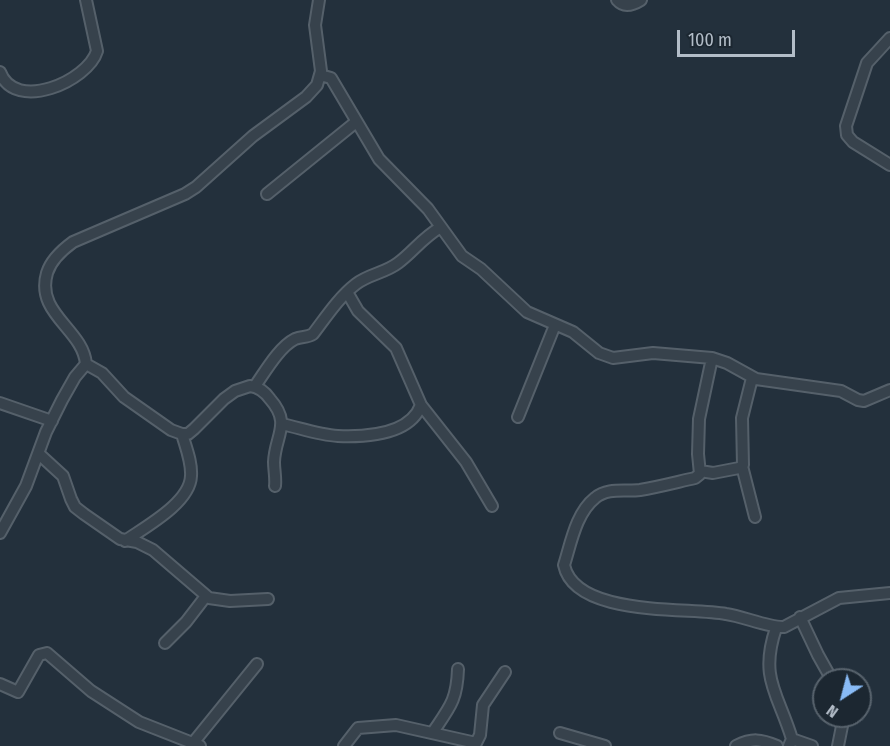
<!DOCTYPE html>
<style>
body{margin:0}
#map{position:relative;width:890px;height:746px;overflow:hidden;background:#23303c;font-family:"Fira Sans Condensed",sans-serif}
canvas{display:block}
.north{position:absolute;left:812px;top:668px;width:60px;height:60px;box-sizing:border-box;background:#1c2731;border:2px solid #58636d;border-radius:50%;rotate:216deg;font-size:16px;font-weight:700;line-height:24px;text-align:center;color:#b3bdc8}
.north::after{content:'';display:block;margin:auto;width:21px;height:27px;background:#89bbf6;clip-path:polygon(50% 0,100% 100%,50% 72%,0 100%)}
.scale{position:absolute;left:677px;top:30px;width:118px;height:27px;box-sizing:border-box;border:3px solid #b3bdc8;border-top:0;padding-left:8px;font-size:18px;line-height:21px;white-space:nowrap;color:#b3bdc8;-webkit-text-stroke:4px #1c2731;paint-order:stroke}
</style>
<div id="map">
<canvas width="890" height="746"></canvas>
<div class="north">N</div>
<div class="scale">100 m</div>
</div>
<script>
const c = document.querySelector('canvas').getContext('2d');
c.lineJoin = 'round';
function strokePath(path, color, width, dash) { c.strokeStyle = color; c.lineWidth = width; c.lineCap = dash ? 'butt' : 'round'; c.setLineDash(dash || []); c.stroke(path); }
const minor = new Path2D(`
 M617,0C624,8 633,5 641,0
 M890,38L867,63L846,126L847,135L853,142L890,165
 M0,72C15,113 88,81 97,51L86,0
 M320,75L331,78L379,159L428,209L462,256L481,269L527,312L573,332L599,353L613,358L653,353L712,358L727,363L756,379L841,391L858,400L864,401L890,390
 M267,194L356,122
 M712,358L699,419L698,454L700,474L695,478C677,482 658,487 640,490C625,492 608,487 595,498C576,513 571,543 564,565C575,617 686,607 726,614C742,616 770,628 784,627L839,598L890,593
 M86,364L102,373L124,397L171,430L182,434H188L194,429L224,399L235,391L250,386C259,387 265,392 270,399C292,424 275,435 274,462C274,470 276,478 275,486
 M255,386C265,372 279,347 295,339C302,336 307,338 313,334C326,317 339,297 356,284C369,274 385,273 398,263C414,251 422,238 441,227
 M0,403L52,421
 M421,405L466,462L492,506
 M518,417L555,325
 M282,424C300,428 319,435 338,436C365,437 410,435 421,405L396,348L358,311L347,292
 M39,454L63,476L71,499L75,507L84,514L120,539L137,542L153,550L209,598L230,601L268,599
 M742,466L755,517
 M700,471L713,473L739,468L743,465L742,418L752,378
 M0,533L26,486L46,432L62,400L75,377L86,364C83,329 35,314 47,273C51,260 62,250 73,242L185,194L196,187L253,136L306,97L317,85L321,71L315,25L319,0
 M125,541C145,527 190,503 191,476C192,462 186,448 182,434
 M800,617L818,655L832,680
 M776,628C759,678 778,693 792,739L789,746
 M165,643L186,622L206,596
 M0,684L18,692L39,655L47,653L91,691L139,722L200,746
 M433,732C450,707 457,700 458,669
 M560,733L605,746
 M792,739L812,746
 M193,743L257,664
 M344,746L358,728L396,725L476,743L480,735L483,705L505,672
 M736,746C752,738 761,739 777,746
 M838,746L844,716`);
strokePath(minor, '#55606a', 14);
strokePath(minor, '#37424c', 10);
</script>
